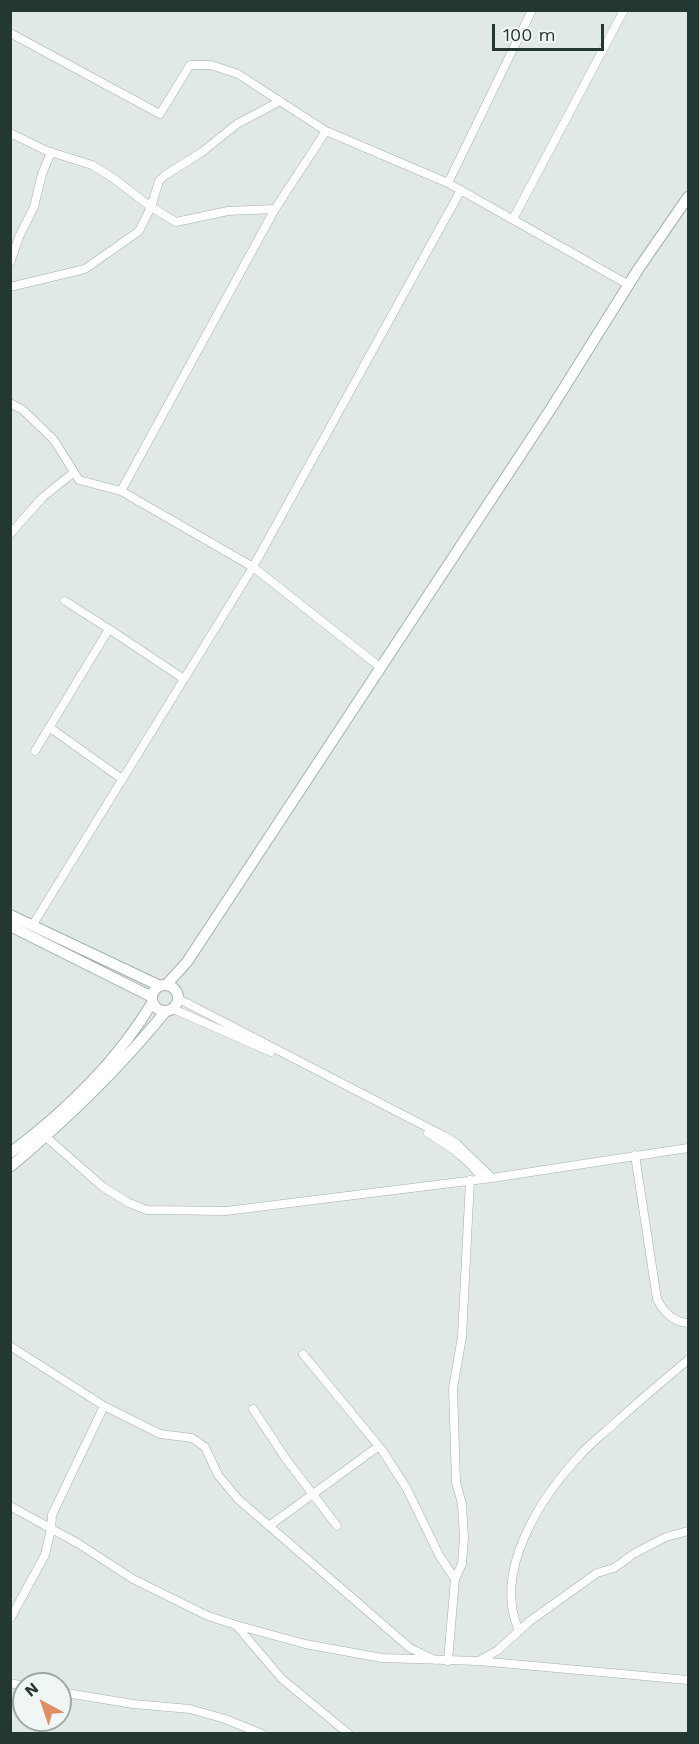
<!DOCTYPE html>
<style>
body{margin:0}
#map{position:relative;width:699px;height:1744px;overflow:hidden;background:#e0e9e6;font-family:"Work Sans",sans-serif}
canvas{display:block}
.frame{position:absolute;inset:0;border:12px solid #233733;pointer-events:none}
.north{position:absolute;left:12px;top:1672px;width:60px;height:60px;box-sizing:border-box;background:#f0f6f3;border:2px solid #9eaaa6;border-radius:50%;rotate:320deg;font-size:16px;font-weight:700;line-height:24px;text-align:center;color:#233733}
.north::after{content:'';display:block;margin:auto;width:21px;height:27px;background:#e28e65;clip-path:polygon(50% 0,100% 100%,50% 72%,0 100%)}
.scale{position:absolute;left:492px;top:24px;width:112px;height:27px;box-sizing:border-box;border:3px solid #233733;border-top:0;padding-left:8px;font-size:18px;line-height:21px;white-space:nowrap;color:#233733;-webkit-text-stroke:4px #f0f6f3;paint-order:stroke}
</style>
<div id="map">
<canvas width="699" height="1744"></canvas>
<div class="frame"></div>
<div class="north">N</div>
<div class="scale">100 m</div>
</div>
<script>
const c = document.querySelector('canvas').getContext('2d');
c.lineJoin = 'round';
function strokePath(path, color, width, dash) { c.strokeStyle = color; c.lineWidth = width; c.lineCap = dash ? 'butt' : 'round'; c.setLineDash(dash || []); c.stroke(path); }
const street = new Path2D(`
 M10,33L160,114L190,65H211L238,74L326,131L448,183L629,285
 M326,131L275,209L121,491L253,567L380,667
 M10,133L47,151L92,165L113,178L151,207L176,222L228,211L275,209
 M448,183L532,10
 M513,219L624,10
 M10,263L19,237L34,207L42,174L51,152
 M10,287L85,269L132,236L139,231L151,207L159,181L164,176L202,152L237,124L280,101
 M10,403L23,410L54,440L79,480L121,491
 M10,534L43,497L73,473
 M109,629L184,679
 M49,727L122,779
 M35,751L109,629L65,601
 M32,926L253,567L461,190
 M179,999L444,1136L457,1144L492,1178
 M173,1009L271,1052
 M428,1133C449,1146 467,1158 482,1178
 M46,1137L103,1187L129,1203L147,1210L226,1211L492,1178L688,1148
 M635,1155L657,1299C664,1313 673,1322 688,1323
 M10,1346L104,1406L160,1434L192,1438L205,1447L218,1475L238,1499L410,1648L435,1660
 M303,1354L382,1450L407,1489L439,1555L455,1579L448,1661
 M253,1409L286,1459L337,1526
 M10,1506L79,1544L133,1579L208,1616L236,1625L282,1679L349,1734
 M269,1526L379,1446
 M455,1579L462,1564L464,1538L462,1504L456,1482L453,1388L462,1337L470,1180
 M10,1619L45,1555L51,1529L52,1515L104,1406
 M236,1625L305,1644L382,1658L479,1661L688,1680
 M519,1631C492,1571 541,1497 581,1454C591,1443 604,1433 615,1423C639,1401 664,1380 688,1360
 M479,1661L498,1650L530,1621L597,1573L614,1568L635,1553L666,1537L688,1531
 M10,1683L24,1686
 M60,1692L133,1704L190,1709L225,1719L262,1734`);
const secondary = new Path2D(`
 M10,915L160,986
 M10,926L152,997
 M152 998a13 13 0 1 1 26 0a13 13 0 1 1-26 0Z
 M166,985L187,962L552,407L639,268L688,197
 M10,1153C66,1111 116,1063 152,1003
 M10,1167C67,1119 119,1069 165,1012`);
strokePath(street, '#a4b0ad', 9);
strokePath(secondary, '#a1b3ae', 12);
strokePath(street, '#fff', 8);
strokePath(secondary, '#fff', 10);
</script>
